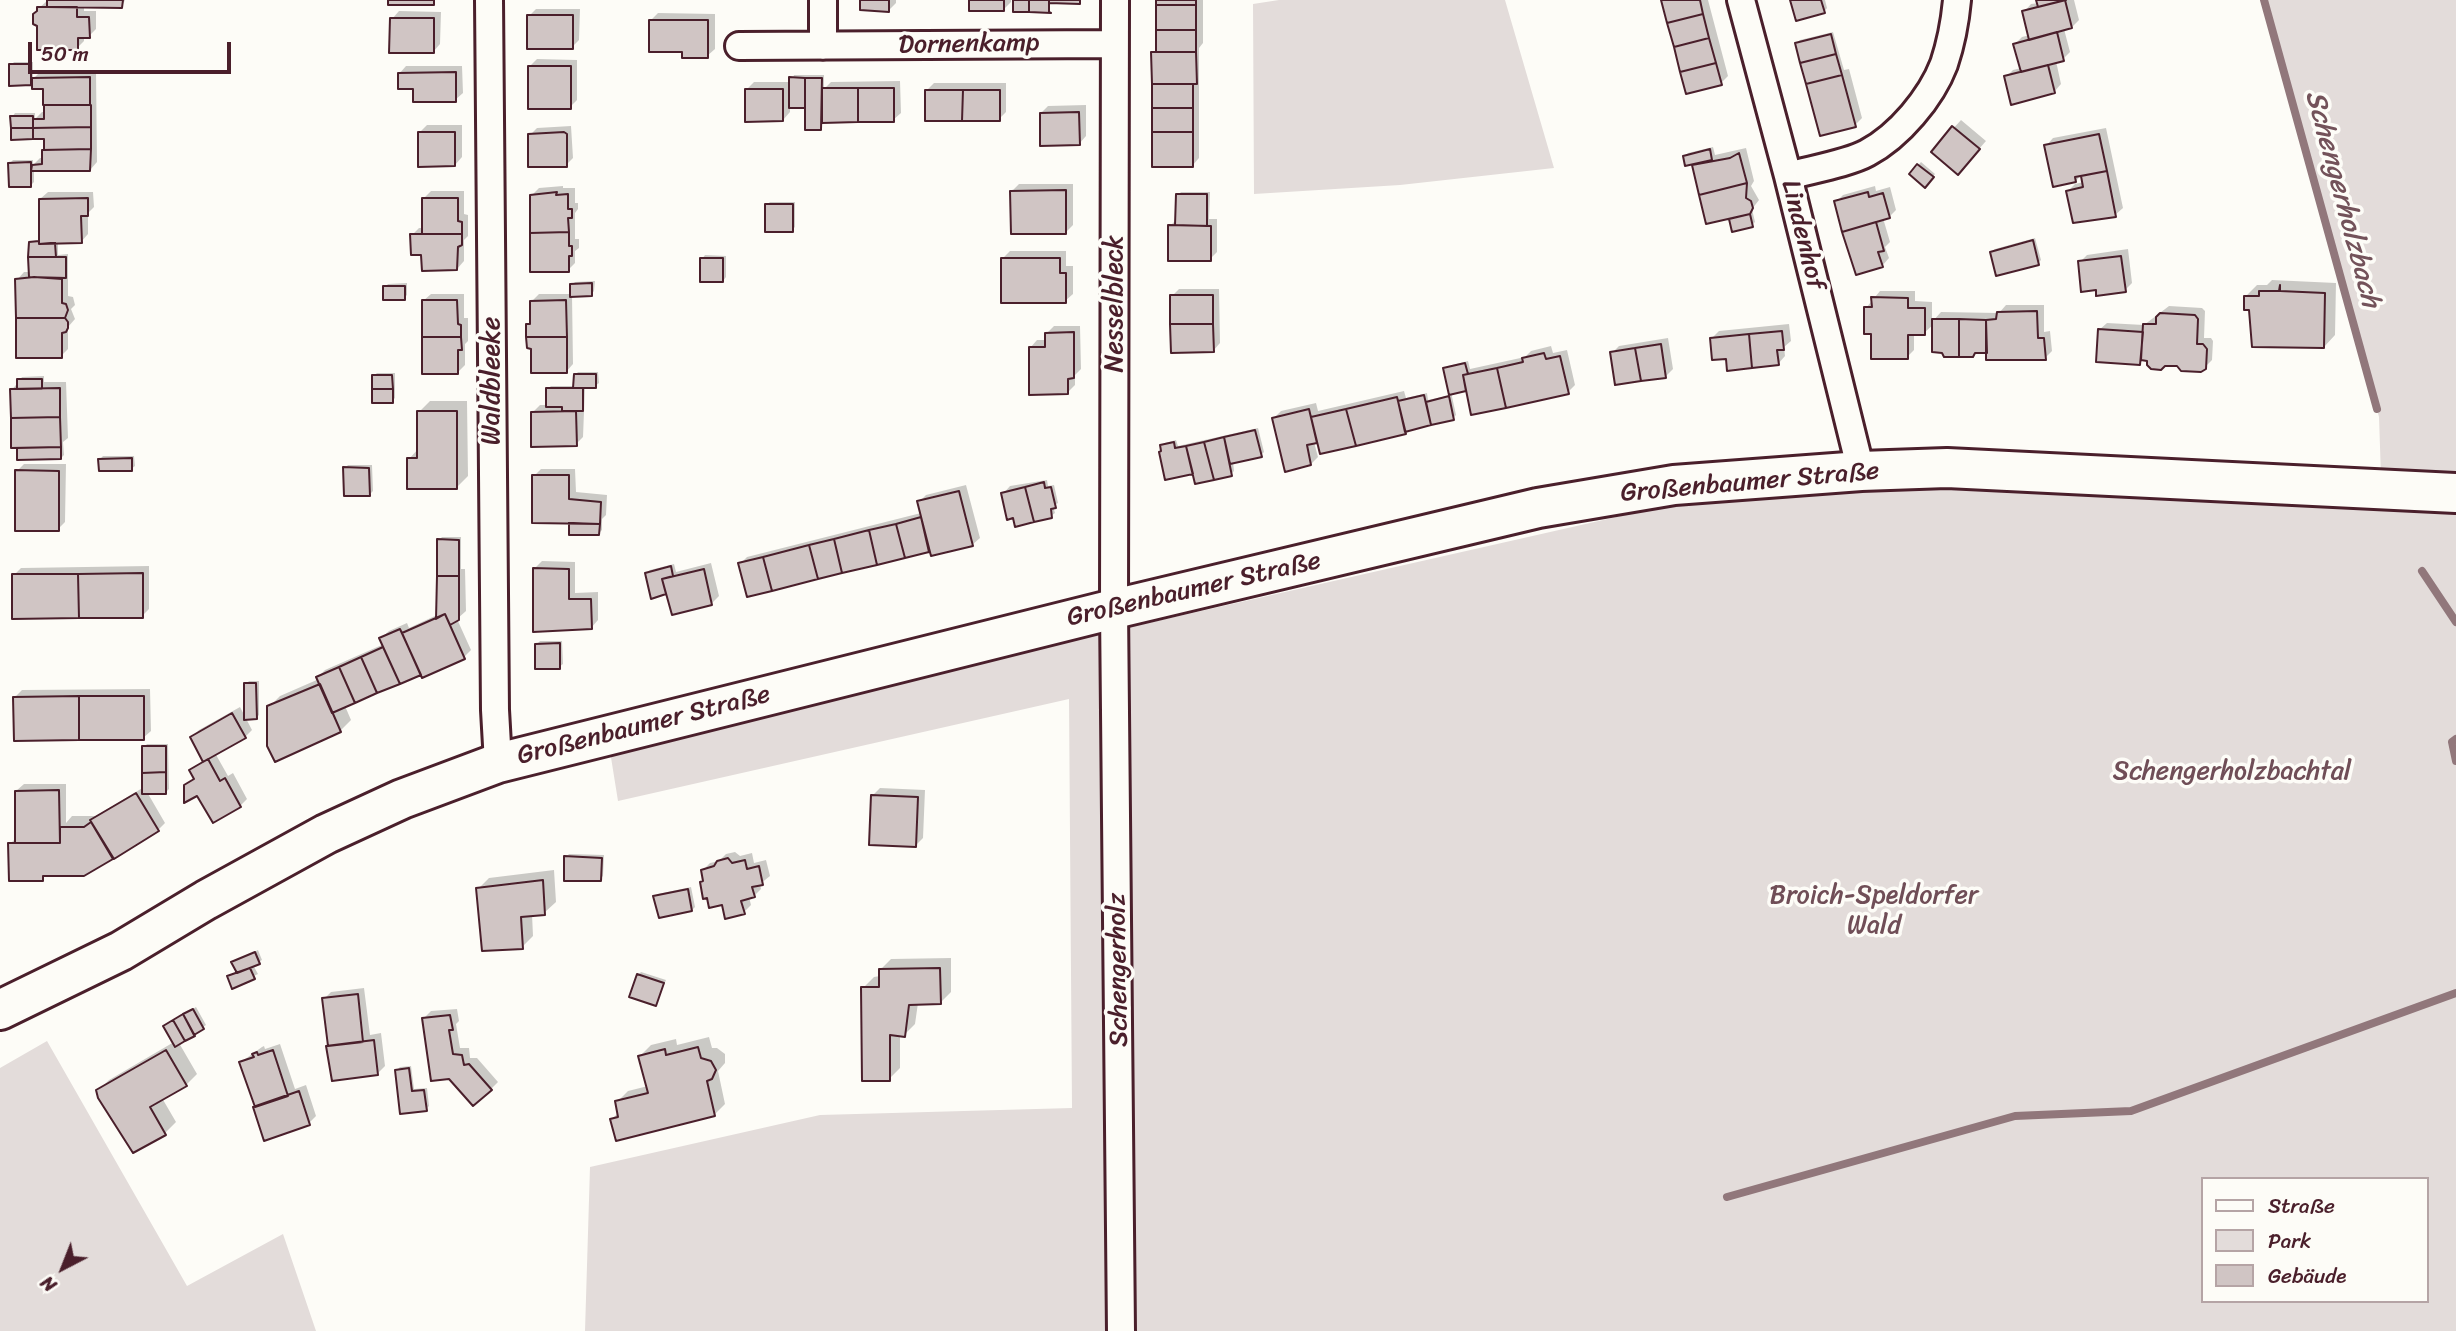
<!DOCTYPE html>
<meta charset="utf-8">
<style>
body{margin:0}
#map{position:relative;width:2456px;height:1331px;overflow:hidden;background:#fdfcf7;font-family:Sriracha,sans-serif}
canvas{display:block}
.legend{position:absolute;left:2201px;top:1177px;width:228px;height:126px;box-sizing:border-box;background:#fdfcf7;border:2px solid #b5a4a5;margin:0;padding:9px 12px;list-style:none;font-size:21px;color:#4a1f2b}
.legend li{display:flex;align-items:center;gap:14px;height:35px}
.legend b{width:35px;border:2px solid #b5a4a5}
.north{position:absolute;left:28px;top:1233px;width:70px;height:70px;-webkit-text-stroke:5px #fdfcf7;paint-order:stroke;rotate:222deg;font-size:19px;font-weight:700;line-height:28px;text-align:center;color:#4a1f2b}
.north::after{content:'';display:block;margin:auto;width:24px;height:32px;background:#4a1f2b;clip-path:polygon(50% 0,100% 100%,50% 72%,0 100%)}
.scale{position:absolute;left:28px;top:42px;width:203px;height:32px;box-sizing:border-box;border:4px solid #4a1f2b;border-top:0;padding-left:9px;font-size:21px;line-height:24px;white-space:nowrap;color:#4a1f2b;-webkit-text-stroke:5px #fdfcf7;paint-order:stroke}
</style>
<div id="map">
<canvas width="2456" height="1331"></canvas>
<ul class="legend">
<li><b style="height:9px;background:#fdfcf7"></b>Straße</li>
<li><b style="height:19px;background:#e3dcda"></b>Park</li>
<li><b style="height:19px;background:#d0c5c4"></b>Gebäude</li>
</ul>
<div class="north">N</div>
<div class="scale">50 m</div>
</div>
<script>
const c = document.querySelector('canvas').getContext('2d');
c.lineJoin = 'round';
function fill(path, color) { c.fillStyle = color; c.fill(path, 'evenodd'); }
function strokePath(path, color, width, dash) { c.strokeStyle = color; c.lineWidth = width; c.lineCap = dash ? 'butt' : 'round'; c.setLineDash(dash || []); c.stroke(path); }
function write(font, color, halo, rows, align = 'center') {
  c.font = font + ' Sriracha,sans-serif'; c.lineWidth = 7; c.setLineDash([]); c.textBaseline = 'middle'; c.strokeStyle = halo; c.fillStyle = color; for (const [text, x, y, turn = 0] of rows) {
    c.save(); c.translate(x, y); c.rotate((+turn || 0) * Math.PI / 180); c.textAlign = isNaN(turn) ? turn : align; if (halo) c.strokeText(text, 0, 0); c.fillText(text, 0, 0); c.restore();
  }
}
fill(new Path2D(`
 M1279,0H1505L1554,168L1400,185L1254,194L1253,4Z
 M2266,0H2456V1331H585L590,1167L820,1115L1072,1108L1069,699L618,801L609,745L1665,506L1952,484L2382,506L2379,417ZM2202,1179H2426V1301H2202Z
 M47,1041L187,1286L283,1234L316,1331H0V1068Z`), '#e3dcda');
fill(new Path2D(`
 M125,0L122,6H84V11H96V29L89,36H84V41L77,48L39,11V8L48,0Z
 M862,0H896V3L889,10Z
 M971,0H1011V2L1004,9Z
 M1157,0H1203V43L1199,48V158L1192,166L1153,53L1157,49Z
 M1664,0H1708L1728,76L1721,83Z
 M1792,0H1825L1827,8L1824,12Z
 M2038,0H2074L2079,20L2072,27L2064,29L2070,52L2063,59L2056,61L2061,84L2054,92L2006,77L2013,70L2021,68L2015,44L2022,37L2030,35L2024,12L2031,4L2039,3Z
 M536,9H580L579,40L572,47L529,16Z
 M399,11L441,12L440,44L433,52L392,19Z
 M658,13L715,14V49L707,56L683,51L651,20Z
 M1833,32L1844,70L1849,69L1862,118L1855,125L1796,44L1800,40Z
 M537,59L577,60V100L570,107L529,67Z
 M14,62H33V79L41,71H96L97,162L90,170H34V182L31,185L10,163L13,160H33V165L40,158H45L46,137L12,117L15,113H35V119L42,112H46L44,88L34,80L30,83L11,65Z
 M406,66H462L463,93L455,100L415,87L399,74Z
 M794,75H824V89L831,82L900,81L901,113L893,120L824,121L820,129L807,106H790V112L783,120L747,89L754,82H791Z
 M934,83H1006V112L999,119L927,90Z
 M1086,105V136L1079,144L1041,113L1048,106Z
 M1961,120L1986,141L1965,165L1933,151Z
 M427,125H462V157L455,165L419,133Z
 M571,126L573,158L566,165L530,135L537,128Z
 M2106,128L2123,208L2115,215L2068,191L2075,184L2084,182L2082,174L2076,181L2046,146L2053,138Z
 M1713,147L1715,155L1746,148L1754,181L1751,186L1759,200L1752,209L1755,222L1752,225L1731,219L1734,216L1707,222L1693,162L1685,157L1688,153Z
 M1921,162L1935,174L1925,185L1911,174Z
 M1019,184H1073V225L1066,232L1012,191Z
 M563,186V188H575V203H578V209L575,213V239H579V248L575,251V263L568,270L532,195L539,188Z
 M1875,186L1876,191L1890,187L1896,210L1889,217L1883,218L1890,242L1885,247L1889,258L1882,266L1836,202L1843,195Z
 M431,191H464V214L468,215V236L464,240V261L457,269L412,235L419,228H423L424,198Z
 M48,192H93L94,207L88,213V234L81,242H58V255L68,254V296L73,297L75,305L71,309L75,319L68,327V349L61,356L17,280L24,272H31L41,241L33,240H41L40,199Z
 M1181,192H1210L1209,219H1217V252L1210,259L1170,226L1177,219L1178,195Z
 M770,202H795V227L792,230L766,205Z
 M2035,238L2041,260L2038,263L1991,252L1995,249Z
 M2128,249L2132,283L2125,290L2097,288L2080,262L2087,255Z
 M1010,251H1066V266H1073V294L1065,301L1003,258Z
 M705,255L726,256V277L723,281L702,259Z
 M2272,280L2336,283L2335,335L2324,347L2251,308L2246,296L2257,285H2267Z
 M595,281L594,291L591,295H572L573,364L566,372L528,325L532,321V301L539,294H572V285L575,282Z
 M407,283V295L404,298L385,287L388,284Z
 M1179,289H1219L1220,343L1213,351L1172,296Z
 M1880,291H1915V301L1932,302V322L1941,312L1999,313L2006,305H2044V332L2050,331L2052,351L2045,358L1988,351L1934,324L1924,333H1914V350L1907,357L1873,332L1866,308Z
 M431,294H464V318H468V341L465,344V365L458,372L423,301Z
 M2169,306L2202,308L2205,311L2204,338H2211L2213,341L2212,360L2201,371L2149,359H2144L2140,363L2099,330L2107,323L2144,325Z
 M1789,324L1791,341L1784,347L1785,356L1778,364L1727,357L1711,339L1719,331Z
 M1054,326H1080L1081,369L1075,375V385L1067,393L1030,348L1037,340H1047V333Z
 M1668,338L1673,369L1666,376L1612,353L1619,346Z
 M1551,346L1553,353L1567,350L1575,385L1568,392L1467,387L1451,392L1456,415L1453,418L1409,429L1405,433L1314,442L1318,457L1311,464L1274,418L1281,411L1316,403L1318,411L1404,391L1406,398L1427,393L1428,400L1451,395L1445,369L1448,366L1468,361L1470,369L1525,357L1531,351Z
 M578,372H598L599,383L595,386L585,387L583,437L576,444L533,412L540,405H548L547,389L551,386H575V375Z
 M377,373H395V398L392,401L373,376Z
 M44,376V382H66L68,438L63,442L64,455L61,458H19L12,390L22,377Z
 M430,401H467L468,476L457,487L409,459L419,448V412Z
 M1258,428L1264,452L1261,455L1233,462L1234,471L1231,474L1194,472L1163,450L1162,446L1165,443L1176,440L1178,446Z
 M103,456H134L135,466L131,469L100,459Z
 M24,464H66L65,522L58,529L17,471Z
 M348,465H372L373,491L370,494L345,468Z
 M541,469H575L576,492L607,495L606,515L602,519V530L599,533L571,522L534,476Z
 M1047,480L1048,486L1054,485L1058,503L1053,506L1055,513L1051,516L1003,494L1010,486Z
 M966,485L980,538L972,545L930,550L748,595L740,564L747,557L921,513L919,502L926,495Z
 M442,537H461V569H465L466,611L457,619L471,650L464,657L423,676L421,672L345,706L351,720L340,731L269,707L280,696L319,679L318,677L325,670L384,644L381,638L389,631L407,623L409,628L437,615L439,540Z
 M542,561L575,562V593L598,592V620L591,628L534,569Z
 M711,563L719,596L712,603L668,592L653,596L647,573L650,570L674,564L676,572Z
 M149,566V609L142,616L14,575L21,568Z
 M540,641H562L563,664L559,667L536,645Z
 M249,681H259V715L256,718L246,684Z
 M150,689L151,731L143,738L15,697L22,690Z
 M240,707L252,730L245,737L215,753L228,776L233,773L247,799L240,806L186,786L195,777L191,770L204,760L192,737L199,730Z
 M147,744H168L169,789L165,793L147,792L165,823L158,830L84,874L46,875L42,879L10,844L16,838V791L24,784H66V823L72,816H96L144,787V747Z
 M880,788L925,790L923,838L916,845L873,795Z
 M735,852L740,856L752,853L754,863L766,860L770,876L760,884L761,889L754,896L749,897L751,905L744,912L723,903L702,882L705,879L703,870L710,863L719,861L726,854Z
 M569,854L604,855L603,876L600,879L566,857Z
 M554,870L556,902L544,913L532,914L533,936L522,947L478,889L489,878Z
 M691,887L695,907L692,910L655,897L658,894Z
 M258,950L262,960L253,965L258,974L233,986L229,977L238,972L234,962Z
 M951,958V992L940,1003H918L915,1024L904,1035H900V1068L889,1079L863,988L874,977L880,976V970L891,959Z
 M641,972L666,980L656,1004L638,975Z
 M364,988L370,1035L381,1033L385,1066L378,1073L324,999L331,992Z
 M196,1007L206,1025L179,1043L197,1074L186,1085L162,1098L176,1122L165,1133L134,1151L98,1091L109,1080L174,1042L165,1026Z
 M457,1009L459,1021L456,1024L460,1048H469L470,1058H477L498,1082L491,1089L450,1077L424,1018L431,1011Z
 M709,1037L712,1048H717L725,1054V1063L718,1071L725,1104L714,1115L612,1119L619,1112L617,1102L628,1091L648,1086L640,1056L651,1045L676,1039L677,1045Z
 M280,1044L295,1089L306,1085L316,1116L309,1123L241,1062L262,1047L264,1046L265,1049Z
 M411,1066L414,1089L427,1088L429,1106L426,1109L402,1112L397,1070L400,1067Z`), '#0003');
strokePath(new Path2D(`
 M2264,0L2377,409
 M2422,571L2456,622
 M2456,739L2452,742L2456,761
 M1727,1197L2015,1116L2131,1111L2456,993`), '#91777b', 8);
const building = new Path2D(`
 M47,0H123L122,8L47,7Z
 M388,0H434V5H388Z
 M860,0H889V12L860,10Z
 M969,0H1004V11H969Z
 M1013,0H1029V12H1013Z
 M1029,0H1049V12L1051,13L1029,12Z
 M1049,0H1080V4L1049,3Z
 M1156,0H1196V5H1156Z
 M1661,0H1700L1703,14L1667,23Z
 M1790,0H1821L1825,13L1796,21Z
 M2036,0H2066L2038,7Z
 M2065,0L2072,28L2029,40L2022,11Z
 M1156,5H1196V30H1156Z
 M37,7H77V17H89L90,38H78V50H37V26L33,24V14L37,11Z
 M1703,14L1709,38L1674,47L1667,23Z
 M527,15H573V49H527Z
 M390,18H434V53H389Z
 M649,20H708V58H682V52H649Z
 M1156,30H1196V52H1156Z
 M2057,32L2064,61L2021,72L2013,44Z
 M1831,34L1836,54L1800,63L1795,43Z
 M1709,38L1716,63L1680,72L1674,47Z
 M1151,52H1196L1197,84H1152Z
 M1836,54L1842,75L1806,84L1800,63Z
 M1716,63L1722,85L1686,94L1680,72Z
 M9,64H31V85L9,86Z
 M2048,65L2055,93L2011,105L2004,76Z
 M528,66H571V109H528Z
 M456,72V102H413V89H398V73Z
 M1842,75L1856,127L1820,136L1806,84Z
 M90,77V105H43V89H32V78Z
 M789,77L805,78V108H789Z
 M805,78H822L821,130H805Z
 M1152,84H1193V108H1152Z
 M822,88H858V122L822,123Z
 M858,88H894V122H858Z
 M745,89H783V121L745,122Z
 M925,90H963L962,121H925Z
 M963,90H1000V121H962Z
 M44,105H91V127L33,128V119H44Z
 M1152,108H1193V132H1152Z
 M1079,112L1080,145L1040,146V113Z
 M10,116H33V128H11Z
 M1952,126L1980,149L1958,175L1931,152Z
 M91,127V149L44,150V139H33V128Z
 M11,128H33V139L11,140Z
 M418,132H455V166L418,167Z
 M564,132L567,134V167H528V134Z
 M1152,132H1193V167H1152Z
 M2099,134L2107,171L2075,177L2076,182L2053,187L2044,145Z
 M91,149L90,171H31L32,165L42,164V150Z
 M1710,149L1712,160L1685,166L1683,156Z
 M1739,153L1747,183L1699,195L1692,165L1730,158Z
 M31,162V187H9L8,163Z
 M1917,164L1934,177L1925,188L1909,174Z
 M2107,171L2116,217L2073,223L2066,191L2083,187L2081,176Z
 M1747,183L1746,198L1751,201L1753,208L1750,214L1706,224L1699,195Z
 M1066,190V234H1011L1010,191Z
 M557,192L556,195L568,194V209H572V218H568L569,232L530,233V195Z
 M1868,192L1869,197L1883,193L1890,218L1842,232L1834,201Z
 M1176,194H1207V226L1175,225Z
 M88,198V216H81L82,243L39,244V199Z
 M422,198H458V221L462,222V234H422Z
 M765,204H793V232H765Z
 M1750,214L1753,227L1732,232L1729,219Z
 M1876,222L1884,251L1878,252L1883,267L1856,275L1842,232Z
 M1168,225L1211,226V261H1168Z
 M569,232V246H572V256H569V272H530V233Z
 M410,234H462V245L458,247L457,270L422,271L421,255H411Z
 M2033,240L2039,265L1996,276L1990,252Z
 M39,241V244L55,243L56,257H28L29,242Z
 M2121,256L2126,292L2096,296V290L2081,292L2078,261Z
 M28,257H66V278L29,277Z
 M700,258H723V282H700Z
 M1001,258H1060V273H1066V303H1001Z
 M34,277L62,279V303L66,304L68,310L65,318H16L15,279Z
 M592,283V296L570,297V284Z
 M2280,285V291L2325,293L2324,348L2252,347L2249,310H2244V296H2259V291H2279Z
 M383,286H405V300H383Z
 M1170,295H1213V324H1170Z
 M1871,297L1908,298V308H1925V335H1908V359H1871V334H1864V307H1872Z
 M422,300H457L458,324L461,325V337H422Z
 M566,300L567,337H526V324H530V301Z
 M2037,311L2038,338H2044L2046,360H1986V320L1996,319L1997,312Z
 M2160,313L2195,315L2198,319L2197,344H2203L2207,349L2206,369L2201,372L2181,371L2177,366H2165L2161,370L2151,369L2147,365V361L2141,360L2143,324H2156V317Z
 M16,318H65L68,322V328L66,332L62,333V358H16Z
 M1932,319H1959V357H1944L1942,353L1932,352Z
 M1959,319L1986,320L1987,353H1975L1973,357H1959Z
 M1170,324H1213L1214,352L1171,353Z
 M2098,329L2143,332L2140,365L2096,362Z
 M1782,331L1784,350H1777L1779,365L1752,368L1749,334Z
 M1074,332V378L1068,379V394L1029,395V347H1045V333Z
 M1749,334L1752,368L1727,371L1726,359L1712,360L1710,338Z
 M422,337H461L462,350H458V374H422Z
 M526,337H567V373H531V349L527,348Z
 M1661,344L1666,378L1641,381L1635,348Z
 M1635,348L1641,381L1615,385L1610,352Z
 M1544,353L1546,359L1560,356L1569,394L1506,408L1497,368L1523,362L1522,358Z
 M1465,363L1468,374L1463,375L1466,391L1449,395L1443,368Z
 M1497,368L1506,408L1471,415L1463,375Z
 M574,374H596V388H573Z
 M372,375H392L393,389H372Z
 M17,379H42V389H17Z
 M60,388V417L11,418L10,389Z
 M546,388H583V411H562V407H546Z
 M372,389H393V403H372Z
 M1424,395L1431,425L1405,432L1398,401Z
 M1449,396L1454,420L1431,425L1426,402Z
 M1397,397L1406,434L1356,446L1346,409Z
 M1309,409L1317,443L1307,445L1311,465L1285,472L1272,418Z
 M1346,409L1356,446L1320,454L1311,417Z
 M417,411H457V489H407V458H417Z
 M576,411L577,446L531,447V412Z
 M60,417L61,447L11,448V418Z
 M1255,430L1262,457L1230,464L1224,437Z
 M1224,437L1232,476L1214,480L1204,442Z
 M1174,442L1175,448L1186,446L1193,474L1165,480L1159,452L1161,451L1160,445Z
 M1204,442L1214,480L1195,484L1186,446Z
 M61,447V459L17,460V448Z
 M132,458V471H99L98,459Z
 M343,467L369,468L370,496H344Z
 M15,470L59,471V531H15Z
 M532,475H569V499L601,502L600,524L532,523Z
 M1044,482L1045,488L1051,487L1056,508L1051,509L1052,518L1034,522L1025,487Z
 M1025,487L1034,522L1015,527L1013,518L1007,520L1001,493Z
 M959,491L973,546L931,556L917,501Z
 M921,517L929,552L905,558L896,524Z
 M569,523L600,524L599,535H569Z
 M896,524L905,558L877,565L869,530Z
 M869,530L877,565L842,573L834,539Z
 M437,539L459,540V576H437Z
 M834,539L842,573L818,579L809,545Z
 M809,545L818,579L772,591L763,557Z
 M763,557L772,591L747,597L738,563Z
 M671,566L673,576L662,579L666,594L651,599L645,573Z
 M533,568L569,569V599H591L592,629L533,632Z
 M704,569L712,605L672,615L662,579Z
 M143,573V618H79L78,574Z
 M12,574H78L79,618L12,619Z
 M437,576H459V620L450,625L445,614L436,619Z
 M445,614L465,659L422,678L402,633Z
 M400,629L421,675L400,684L379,638Z
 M560,643V669H535V644Z
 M383,647L400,684L377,693L361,657Z
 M361,657L377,693L355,703L339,667Z
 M339,667L355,703L332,713L316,677Z
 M244,683H256L257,719L244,720Z
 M320,684L341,732L275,762L267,746V706Z
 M79,696V740L14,741L13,697Z
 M79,696H144V740H79Z
 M232,713L246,738L203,762L190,737Z
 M142,746H166V772L142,773Z
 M208,759L220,781L225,778L241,807L213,823L197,796L184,803V785L194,779L189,770Z
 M166,772V794H142V773Z
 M59,790L60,843H15V791Z
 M136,793L159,831L114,859L90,820Z
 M871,795L918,797L916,847L869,845Z
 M91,822L113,859L84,876H43V881H9L8,843H60V827H84Z
 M564,856L602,858L601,881H564Z
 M728,858L732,863L745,860L747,869L759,866L763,885L752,887L755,897L741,901L745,914L725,919L722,905L709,908L707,898L703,899L700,882L703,881L701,870L714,866L717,861Z
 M543,880L545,915L521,917L523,949L482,951L476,888Z
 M688,889L692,911L659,918L653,896Z
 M255,952L260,964L237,973L231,962Z
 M250,968L255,979L232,989L227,976Z
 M940,968L941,1004L909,1005L905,1037L890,1035V1081H862L861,987H879V969Z
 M637,974L664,983L656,1006L629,997Z
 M358,994L363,1042L328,1046L322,998Z
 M193,1009L204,1029L194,1035L183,1014Z
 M183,1014L195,1036L185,1041L173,1020Z
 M450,1015L453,1030H449L453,1054L462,1055L464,1065L469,1064L492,1090L473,1106L449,1079L431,1081L422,1018Z
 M173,1020L185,1041L175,1047L163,1026Z
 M374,1040L378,1075L332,1081L326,1046Z
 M698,1047L701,1058L711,1061L716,1070L712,1079L707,1081L715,1116L616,1141L610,1119L618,1117L615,1101L648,1093L638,1056L665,1049L666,1055Z
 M166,1050L187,1086L150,1107L166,1135L133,1153L98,1098L96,1090Z
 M273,1050L288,1096L255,1107L239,1062L254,1057L252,1054L257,1052L258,1055Z
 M409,1068L412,1091L424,1090L427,1111L400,1114L395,1070Z
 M299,1091L310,1125L264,1141L253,1107Z`);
fill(building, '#d0c5c4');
strokePath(building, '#4a1f2b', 2);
const street = new Path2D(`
 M489,0L495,710L498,763
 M823,0V46
 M1115,0L1114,609L1121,1331
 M1741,0L1788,176L1861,471
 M739,46L1114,44
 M1788,176C1809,170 1849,163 1867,153C1899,136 1931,98 1944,64C1951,43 1955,22 1957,0`);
const secondary = new Path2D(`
 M0,1010L121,951L206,900L326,834L402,799L498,763L1114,609L1538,508L1674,485L1861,471L1947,468L2456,493`);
strokePath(street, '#4a1f2b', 32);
strokePath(secondary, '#4a1f2b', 44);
strokePath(street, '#fdfcf7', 26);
strokePath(secondary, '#fdfcf7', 38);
write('26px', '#4a1f2b', '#fdfcf7', [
 ["Dornenkamp",969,45,-1],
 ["Lindenhof",1802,235,76],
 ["Nesselbleck",1115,304,-90],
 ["Waldbleeke",492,381,-90],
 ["Großenbaumer Straße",1750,483,-5],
 ["Großenbaumer Straße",1194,590,-13],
 ["Großenbaumer Straße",644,726,-14],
 ["Schengerholz",1119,970,-91]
]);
write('26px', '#704e57', '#fdfcf7', [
 ["Schengerholzbachtal",2232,772],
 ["Broich-Speldorfer",1874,896],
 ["Wald",1874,926]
]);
write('italic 28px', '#73525a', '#fdfcf7', [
 ["Schengerholzbach",2342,199,75]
]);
</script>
